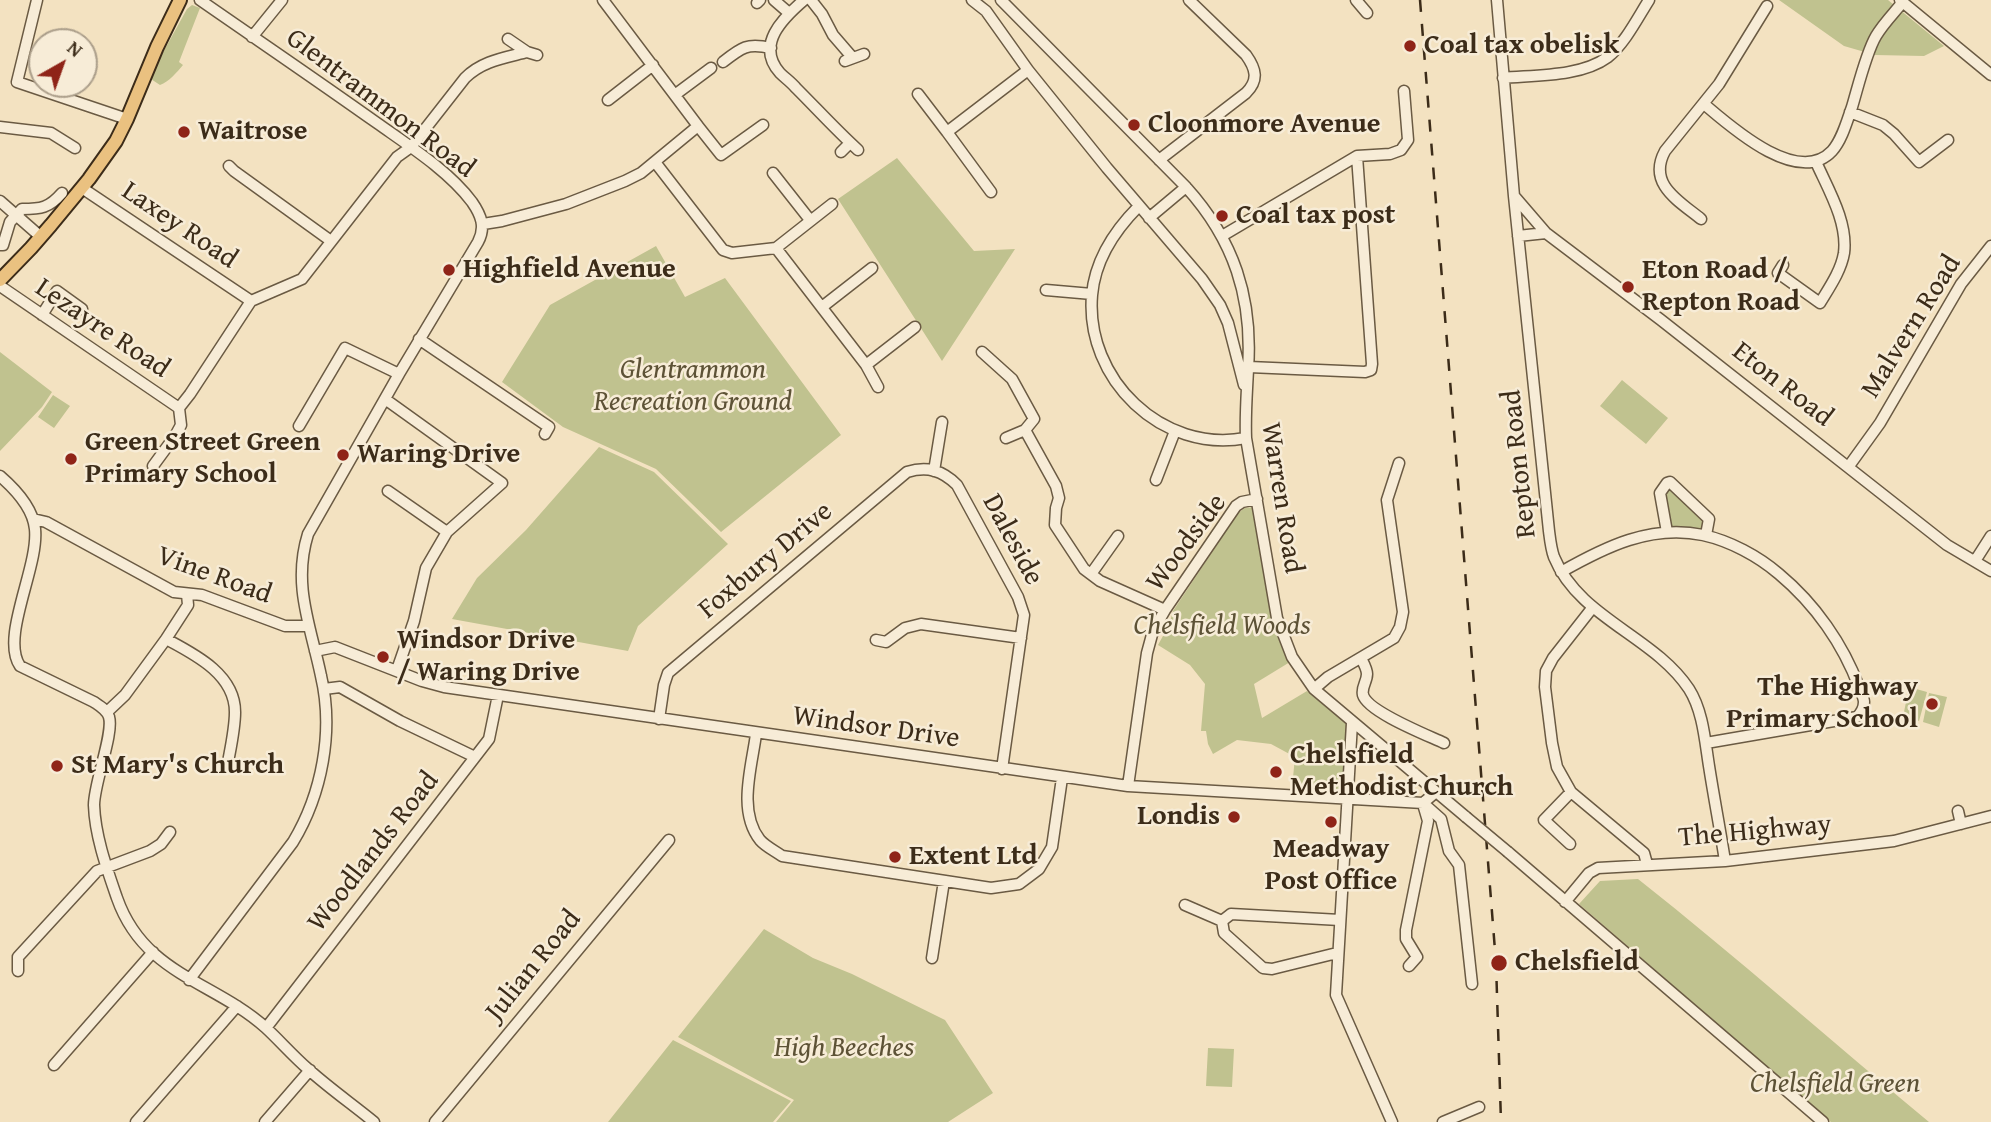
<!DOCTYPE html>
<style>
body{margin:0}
#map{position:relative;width:1991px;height:1122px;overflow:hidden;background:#f3e2c1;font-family:"Gentium Book Plus",serif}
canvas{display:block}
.north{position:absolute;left:28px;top:28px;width:70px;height:70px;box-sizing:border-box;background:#f7ecd7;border:2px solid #ac9f8b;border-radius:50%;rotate:40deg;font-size:19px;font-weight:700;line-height:28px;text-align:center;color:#3c2c19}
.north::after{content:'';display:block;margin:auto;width:24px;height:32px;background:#8f2418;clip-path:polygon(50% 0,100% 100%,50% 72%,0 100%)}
</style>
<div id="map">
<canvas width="1991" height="1122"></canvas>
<div class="north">N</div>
</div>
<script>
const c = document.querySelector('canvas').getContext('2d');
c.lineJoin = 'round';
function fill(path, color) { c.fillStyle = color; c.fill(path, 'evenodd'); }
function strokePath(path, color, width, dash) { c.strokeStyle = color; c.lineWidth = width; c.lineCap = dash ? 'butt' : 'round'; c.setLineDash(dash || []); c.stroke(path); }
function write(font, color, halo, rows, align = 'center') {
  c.font = font + ' "Gentium Book Plus",serif'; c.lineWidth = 5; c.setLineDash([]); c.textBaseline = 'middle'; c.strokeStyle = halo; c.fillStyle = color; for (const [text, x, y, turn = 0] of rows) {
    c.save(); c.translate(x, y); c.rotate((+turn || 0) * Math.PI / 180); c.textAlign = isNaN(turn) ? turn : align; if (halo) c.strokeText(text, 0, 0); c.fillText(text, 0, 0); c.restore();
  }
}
fill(new Path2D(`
 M1779,0H1888L1944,46L1924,56L1875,55L1844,46Z
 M192,5L200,8L179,62L183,65C177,72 169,82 160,85L151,79L156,65L187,9Z
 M897,158L974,251L1015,249L942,361L838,199Z
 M656,246L685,297L725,278L841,435L721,532L656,469L563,427L502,382L550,305Z
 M0,352L52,392L42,407L0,451Z
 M1622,380L1668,418L1646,444L1600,406Z
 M53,395L70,406L54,428L38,417Z
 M599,447L654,472L728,544L638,626L628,651L452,619L477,578L526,530Z
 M1669,487L1705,519L1702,533L1672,529C1666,518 1663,498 1669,487Z
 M1254,507L1272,619L1290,662L1254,684L1262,718L1307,691L1349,726L1345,790L1292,788L1295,757L1271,744L1237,740L1213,754L1208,744L1206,731H1201L1205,684L1190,665L1158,645L1169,625L1173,611L1238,513L1245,508Z
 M1909,687L1927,692L1919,721L1903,717Z
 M1929,693L1947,697L1939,727L1923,722Z
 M1638,879C1737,957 1832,1042 1929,1122H1831L1579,904L1600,881Z
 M764,929L813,958L852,974L945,1020L993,1093L948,1122H776L794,1100L678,1037Z
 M673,1040L791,1101L773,1122H608Z
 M1208,1048L1234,1049L1232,1087L1206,1086Z`), '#c0c28f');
const minor = new Path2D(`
 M37,0L17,82L127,119
 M774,0L789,13
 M804,0C783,18 755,45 780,73C785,78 791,82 796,88C817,109 836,130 858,150
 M811,0L822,14L833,35L852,57
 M972,0L986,11L1028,70L1107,168L1202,279L1220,305L1228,323L1244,385
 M1001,0L1186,187C1234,240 1253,298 1248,369C1247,392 1245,414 1246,438L1277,618L1292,657L1314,689L1466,817
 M1356,0L1367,13
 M1497,0L1514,196L1549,531C1550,539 1551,549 1554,557C1579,618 1654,636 1689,689C1703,711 1705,741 1709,766C1714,798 1720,829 1725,861
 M1900,0L1991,75
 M757,3L760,0
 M252,37L282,0
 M508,39L527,52L537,55
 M845,61L864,54
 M723,62C742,47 747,43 771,48
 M1503,78C1535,75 1581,77 1608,57C1625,43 1637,19 1649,0
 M676,94L711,68
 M918,94L947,132L1028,70
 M608,100L653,65
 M1704,104C1731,127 1798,187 1832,151C1842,140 1847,121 1852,107C1858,87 1866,53 1876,36C1883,24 1893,14 1902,3
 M1850,112L1883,125L1894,134L1919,162L1948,140
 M698,126L721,155L763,125
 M0,127L51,133L75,148
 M947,132L991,192
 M841,152L850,143
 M1159,160L1246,93C1259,80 1256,69 1246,55L1189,0
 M655,162L723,250L732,253L776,248L866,365L878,387
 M229,166L234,171L331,241
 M773,173L810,220
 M82,188L251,301
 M1515,197L1546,233L1661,320L1947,545L1991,571
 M0,201L41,237
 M1139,206C1115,230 1095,260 1092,295C1085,379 1162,454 1246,438
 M1149,218L1186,187
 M1701,219C1679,201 1647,184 1665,151L1719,84L1767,6
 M483,224L502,221L566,204L625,181L641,173L698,126L603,0
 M1222,236L1357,156L1390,154L1401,150L1408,140L1404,91
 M1518,236L1546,233
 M0,245H3L10,222L22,209C41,209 49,208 62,193
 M776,248L832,204
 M1783,265L1778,273L1820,303C1829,288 1841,271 1844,253C1848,222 1828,189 1816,162
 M0,286L179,408
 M1046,290L1092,294
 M822,307L872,268
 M42,315L57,291L82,309
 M419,339L549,427L545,434
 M982,352L1012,379L1034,419L1025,430L1006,438
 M866,365L915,327
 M1249,367L1365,372L1371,370L1372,364L1357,156
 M385,399L502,483L447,532L426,568L414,621L397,670
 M299,426L345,348L399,374
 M1025,430L1056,486L1059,498L1056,508L1055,525L1084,569L1100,581L1165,610
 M153,466L175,436L181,425L179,408L190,394L251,301L302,279L397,157L411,147L465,78C482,61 504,58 527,52
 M1849,466L1880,423L1961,284L1991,246
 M934,471L942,422
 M0,476C15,489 33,508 35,529C39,567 0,637 20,666L94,702C100,706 107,710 109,717C114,733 94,783 94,805C95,836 107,869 117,898C144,975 214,981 266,1028C280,1041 293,1056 308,1069C329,1088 352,1104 374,1122
 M1156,480L1175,431
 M388,491L447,532
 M33,519L46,522L174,592L202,595L285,626H308
 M1667,532L1660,493L1667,483L1670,482L1709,519L1706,535
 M1975,561L1991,536
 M1561,572C1605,547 1651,524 1703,535C1730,541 1758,556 1779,574C1815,604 1843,644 1859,687C1861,692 1864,698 1864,702C1864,708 1861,713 1857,717L1706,743
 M1091,574L1118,536
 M1593,607L1553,658L1546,671L1545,687L1552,743L1557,767L1571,792L1644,853L1647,864
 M166,639C194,654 235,674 235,712C235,728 231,746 228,762
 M876,640L886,642L905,628L921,624L1021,638
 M315,651L335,647L422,681L444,687L1128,786L1423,803L1436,792
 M1361,658C1363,662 1367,669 1367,674C1367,682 1361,687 1363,695C1368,712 1427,735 1444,743
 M324,689L340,687L400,721L475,757
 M1314,689L1328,677L1394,638L1400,627L1403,612L1387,500L1399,463
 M107,712L125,695L166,639L188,605L187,594
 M659,719L664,685L668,673L907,472C927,466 942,470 957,485L1018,597L1024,615L1002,769
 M1352,723L1336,995L1392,1122
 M756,734C752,766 737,811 760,840C765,846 775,851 782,856L991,888L1019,884L1039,869L1052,847L1062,778
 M1128,786L1147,653L1153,631L1165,610L1236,506L1242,502L1257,499
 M1423,803L1441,819L1449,851L1459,865L1472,984
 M1958,811L1961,824
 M1570,844L1544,820L1571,792
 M1508,852L1823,1122
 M1565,902L1589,873L1598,868L1725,861L1894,841L1991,816
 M1185,905L1222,921
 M1337,953L1272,969L1263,968L1224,933L1222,921L1231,914L1340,920
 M932,958L944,881
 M1409,966L1417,957L1406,939V930L1428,821L1423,804
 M18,971V957L97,871L150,851L161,844L170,832
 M189,980L293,842C322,794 334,731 321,676C311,627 292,585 308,534L399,374L478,242C486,227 481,215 472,202C449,171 408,145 377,123C318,81 259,41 200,0
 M266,1028L489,739L498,695
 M54,1065L153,952
 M136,1122L237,1006
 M265,1122L310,1070
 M435,1122L669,840
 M1443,1122L1479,1107`);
const major = new Path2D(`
 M0,280L31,248L51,225L89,179L116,141L127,119L157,47L180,0`);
strokePath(minor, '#6a5a43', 13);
strokePath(major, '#3c2c19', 16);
strokePath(minor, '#f7ecd7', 10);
strokePath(major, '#eac180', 12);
strokePath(new Path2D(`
 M1420,0L1496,963L1501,1122`), '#3c2c19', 2.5, [12, 12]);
const minorBridge = new Path2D(`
 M1466,817L1508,852`);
strokePath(minorBridge, '#6a5a43', 13, []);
strokePath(minorBridge, '#f7ecd7', 10);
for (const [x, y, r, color] of [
 [1410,46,7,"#8f2418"],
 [1134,125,7,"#8f2418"],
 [184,132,7,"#8f2418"],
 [1222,216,7,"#8f2418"],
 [449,270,7,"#8f2418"],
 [1628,287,7,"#8f2418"],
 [343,455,7,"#8f2418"],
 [71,459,7,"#8f2418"],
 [383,657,7,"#8f2418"],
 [1932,704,7,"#8f2418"],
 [57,766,7,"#8f2418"],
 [1276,772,7,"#8f2418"],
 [1234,817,7,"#8f2418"],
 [1331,822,7,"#8f2418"],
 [895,857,7,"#8f2418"],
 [1499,963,9,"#8f2418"]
]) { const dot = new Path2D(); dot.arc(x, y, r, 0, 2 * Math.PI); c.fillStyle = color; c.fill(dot); strokePath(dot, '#f7ecd7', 2.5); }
write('bold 28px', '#3c2c19', '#f7ecd7', [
 ["Coal tax obelisk",1424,46],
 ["Cloonmore Avenue",1148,125],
 ["Waitrose",198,132],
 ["Coal tax post",1236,216],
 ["Highfield Avenue",463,270],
 ["Eton Road /",1642,271],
 ["Repton Road",1642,303],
 ["Green Street Green",85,443],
 ["Primary School",85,475],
 ["Waring Drive",357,455],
 ["Windsor Drive",397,641],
 ["/ Waring Drive",397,673],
 ["The Highway",1918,688,"right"],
 ["Primary School",1918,720,"right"],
 ["Chelsfield",1290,756],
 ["Methodist Church",1290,788],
 ["St Mary's Church",71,766],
 ["Londis",1220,817,"right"],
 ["Meadway",1331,850,"center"],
 ["Post Office",1331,882,"center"],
 ["Extent Ltd",909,857],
 ["Chelsfield",1515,963]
], 'left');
write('28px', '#3c2c19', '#f7ecd7', [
 ["Glentrammon Road",380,104,37],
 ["Laxey Road",179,226,34],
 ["Malvern Road",1912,327,-58],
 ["Lezayre Road",102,329,34],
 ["Eton Road",1782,385,38],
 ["Repton Road",1520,464,-96],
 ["Warren Road",1281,498,81],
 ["Daleside",1012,540,62],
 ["Woodside",1187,543,-53],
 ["Foxbury Drive",766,561,-40],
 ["Vine Road",214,576,20],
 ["Windsor Drive",876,728,8],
 ["The Highway",1755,832,-5],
 ["Woodlands Road",374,852,-52],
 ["Julian Road",534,966,-51]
]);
write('italic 28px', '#5d5236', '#f7ecd7', [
 ["Glentrammon",693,371],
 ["Recreation Ground",693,403],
 ["Chelsfield Woods",1222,627],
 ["High Beeches",844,1049],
 ["Chelsfield Green",1835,1085]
]);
</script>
